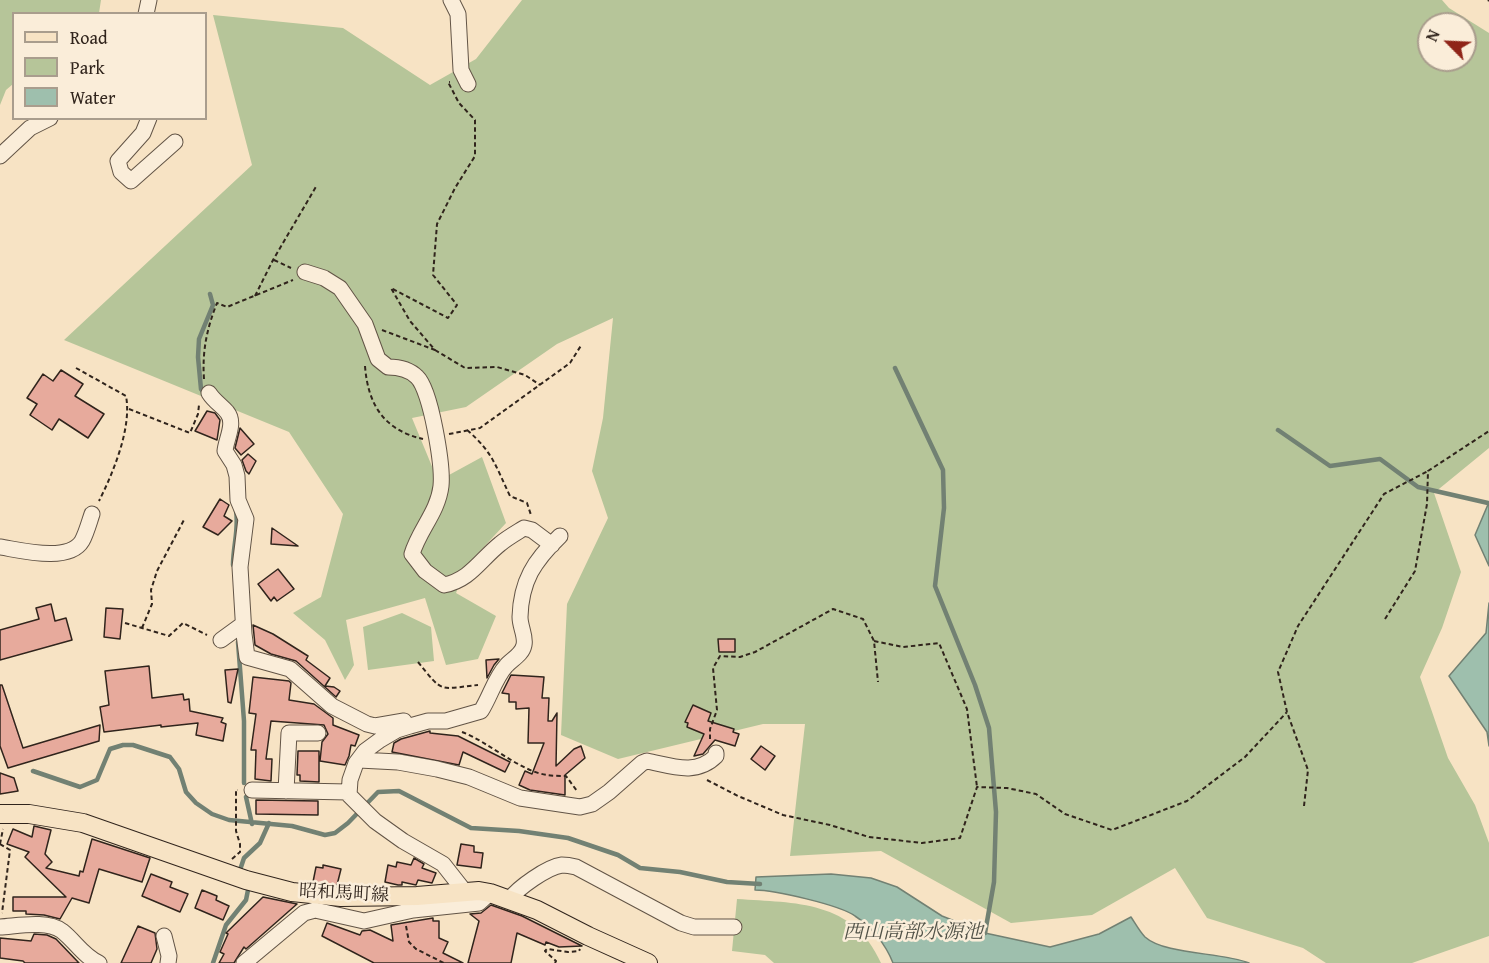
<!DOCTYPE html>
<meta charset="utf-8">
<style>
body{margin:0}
#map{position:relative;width:1489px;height:963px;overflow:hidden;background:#f7e3c4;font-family:"Gentium Book Plus",serif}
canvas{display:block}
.legend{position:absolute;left:12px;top:12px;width:195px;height:108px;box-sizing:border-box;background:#faedd9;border:2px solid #a99d8d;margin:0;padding:8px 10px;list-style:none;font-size:18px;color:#30241c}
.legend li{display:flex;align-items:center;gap:12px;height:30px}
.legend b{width:30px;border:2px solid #a99d8d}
.north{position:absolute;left:1417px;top:12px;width:60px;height:60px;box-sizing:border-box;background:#faedd9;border:2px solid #a99d8d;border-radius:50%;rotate:294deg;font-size:16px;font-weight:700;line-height:24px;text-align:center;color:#30241c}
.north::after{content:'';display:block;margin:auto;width:21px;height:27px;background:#8f2418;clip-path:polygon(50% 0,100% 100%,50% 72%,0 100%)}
</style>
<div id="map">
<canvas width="1489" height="963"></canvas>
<ul class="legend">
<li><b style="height:8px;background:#f7e3c4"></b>Road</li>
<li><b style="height:16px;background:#b6c599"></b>Park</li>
<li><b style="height:16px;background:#9ebfad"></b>Water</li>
</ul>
<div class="north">N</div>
</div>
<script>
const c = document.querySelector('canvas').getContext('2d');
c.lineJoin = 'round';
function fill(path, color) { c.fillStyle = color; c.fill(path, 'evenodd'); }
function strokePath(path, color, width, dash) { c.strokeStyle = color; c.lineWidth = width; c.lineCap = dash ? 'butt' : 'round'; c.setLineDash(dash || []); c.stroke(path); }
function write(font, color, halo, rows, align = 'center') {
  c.font = font + ' "Gentium Book Plus","Noto Serif JP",serif'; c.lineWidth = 5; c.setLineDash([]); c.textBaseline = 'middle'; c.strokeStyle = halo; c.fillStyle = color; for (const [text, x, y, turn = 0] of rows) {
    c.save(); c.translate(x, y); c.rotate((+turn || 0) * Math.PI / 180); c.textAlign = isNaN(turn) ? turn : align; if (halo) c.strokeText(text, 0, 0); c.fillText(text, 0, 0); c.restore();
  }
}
fill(new Path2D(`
 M0,0H101L99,13L14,14L13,84L6,90L0,105Z
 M522,0H1442L1449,8L1489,33V448L1434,493L1461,572L1442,628L1420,677L1448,758L1475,805L1489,843V936L1412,963H1326L1303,948L1207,918L1175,868L1092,915L1011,923L881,851L790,856L805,724H763L618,759L561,735L567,604L608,518L592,471L603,418L613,318L557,344L466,407L412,418L438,481L482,457L506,523L468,564L456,593L496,616L478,659L446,665L425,598L346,620L354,665L345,680L325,640L293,613L321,597L343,514L289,432L64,340L252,165L213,15L343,28L430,85L476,59ZM1429,24H1465V60H1429Z
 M402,613L431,627L434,661L368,670L363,627Z
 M737,899C796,903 853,900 881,963H774L765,955L732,951Z`), '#b6c599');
const water = new Path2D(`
 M1489,502V566L1475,535Z
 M1489,603V746L1487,732L1449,676L1486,633Z
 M831,874L871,878L897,887L942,916L985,933L1050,947L1099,934L1131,917C1135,923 1140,932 1145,937C1165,955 1222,952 1249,963H893C886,945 872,927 855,916C840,905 774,890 755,890L756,877Z`);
fill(water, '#9ebfad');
strokePath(water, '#728173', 1.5);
strokePath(new Path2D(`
 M895,368L943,470L944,508L935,586L975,685L989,728L996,812L994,882L985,933
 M205,394L201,389L198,357L199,339L213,305L210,294
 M1278,430L1330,466L1380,459L1418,487L1488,503
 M233,565C233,546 239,529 236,511
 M238,642L244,721V783
 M33,771L80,787L97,780L110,749L123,745H133L170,757L179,769L186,792L196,803L212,814L229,820L292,826L325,835L335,833L348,823L378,792L399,791L471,828L519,831L568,838L618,855L640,868L680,872L727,882L760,884
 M246,797L252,824
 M240,870L244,858L260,843L269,823
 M213,963L226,925L246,900L248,890`), '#728173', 4.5);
const building = new Path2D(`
 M61,370L83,384L75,396L104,414L88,438L59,419L52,430L30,415L37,404L27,398L43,374L53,381Z
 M207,411L215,413L220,420L217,440L195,431Z
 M240,428L254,444L241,455L235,448Z
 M248,454L256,461L249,474L246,471L242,460Z
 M220,499L229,505L224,516L232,521L218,535L203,527Z
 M272,528L298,546L271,544Z
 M278,569L294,589L277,601L274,597L271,601L258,584Z
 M51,604L55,621L66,618L72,640L0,660V630L39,619L36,608Z
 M106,608L123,609L120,639L104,637Z
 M253,625L273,634L308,656L306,660L330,678L325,686L334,687L340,691L336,697L296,661L271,654L255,645Z
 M718,639H735V652H719Z
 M499,659L494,665L487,678L486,660Z
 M149,666L152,698L183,694L184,700L189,699L190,711L223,718L221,722L226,724L223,741L196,735L198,723L161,727V725L104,732L100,707L109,705L105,671Z
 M238,669L231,703L228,702L225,670Z
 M511,675L544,677L542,698H549L548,721H552L557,713L556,766L574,749L581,746L585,758L565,775V795L530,790L519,785L525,771L532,774L544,743H528L529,708L516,709V702H509V694L502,693Z
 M253,677L289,681L291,683L289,700L314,704L333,718V725L359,735L355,746L351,745L349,756L345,765L320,761L322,742L328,734L324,725L271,721L266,759H272L271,781L255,779L256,750H251L256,714L249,713Z
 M0,685H2L23,748L100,725L99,741L8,768L0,746Z
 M693,705L711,713L708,721L734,729L733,732L739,734L735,746L715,740L703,754L694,756L704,734L687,727L688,723L685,722Z
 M430,731V733L458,736L510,762L505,772L463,752L459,765L392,752L394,743L401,739Z
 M761,746L775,756L765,770L751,759Z
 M298,751H319V782L300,781V775H297Z
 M0,773L14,778L18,791L0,794Z
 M256,800L318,801V815L256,814Z
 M34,826L51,830L45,854L52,862L46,868L79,876L80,871L83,872L92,839L150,858L142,882L99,869L89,903L72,898L60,919L44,915L26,914V911H13V897H66L25,857L29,852L7,844L13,829L32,837Z
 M461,844L474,846V852L483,853L481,868L457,865Z
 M414,858L424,864L422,868L436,873L432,883L418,880L416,885L402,882V885H398L385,882L388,865L396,867L397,862L411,865Z
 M323,865L341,869L337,885L313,882L316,867L323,868Z
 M151,874L172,882L170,887L188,894L180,912L142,896Z
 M202,890L217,896L216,900L229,906L223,920L195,908Z
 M263,897L297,904L246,949L244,947L234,963H219L224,954L220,952L228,934L226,933Z
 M491,905L522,916L582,946L559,947L546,942L545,945L517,933L511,963H468L479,921L470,914L481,913Z
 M433,918V921H439V938L448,942L443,953L463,963H374L322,936L327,923L360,935L362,931L370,930L393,941L391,925Z
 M138,926L155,933L157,949L151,963H121Z
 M34,934L47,935L56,939L79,963H25L23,961L0,958V938L31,941Z`);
fill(building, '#e7aa9c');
strokePath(building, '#30241c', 1.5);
const minor = new Path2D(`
 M451,0L458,14L461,70L468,84
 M146,14L149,0
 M149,118L143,133L118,161L121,172L131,181L175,142
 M0,156L30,128L50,118
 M305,272L324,278L340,288L365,324L378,359L388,367C399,367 409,369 417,377C431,390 443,466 441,486C438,512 419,530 412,554L425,571L444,585C470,580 480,560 500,544C507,538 516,533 524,528L532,530L552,545
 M209,393C214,401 221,405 227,412C236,423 226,439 225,451L234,465L237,476L238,500L246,519L240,567L244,634L247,657L290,669L332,706L367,724L375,726L404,721
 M0,547C20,550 69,563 82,541C86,534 89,523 92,514
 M221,640L243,624
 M359,760L398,762L437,769L469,777L520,798L580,807L592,804L609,792L642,763L647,761C672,766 696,776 716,756V753
 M252,790L348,792
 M286,791L289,733H318
 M465,892L443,864L403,841L375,821L349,795L350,780L356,763L365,751L380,740L397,730L410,726L428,721H446L481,711C490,697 495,678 506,666C512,659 522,655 524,645C526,636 520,627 520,617C521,581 534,561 560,536
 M510,899C518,888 547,867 562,865C566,865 572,866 576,867L681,923L694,927H734
 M0,927C18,926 47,920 62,931C75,941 83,956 99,963
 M164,936L169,956L168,963
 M244,963L304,913L315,910L364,921L413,910L479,903L490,893`);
const major = new Path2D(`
 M0,814H29L83,823L246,880L292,892L341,897L417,896L479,891L490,893L537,910L588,936L648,963`);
strokePath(minor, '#625446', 17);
strokePath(major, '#30241c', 20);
strokePath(new Path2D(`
 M1488,0L1489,1
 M274,260L291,268
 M255,296L273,260L317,185
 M382,330L435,350L410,321L391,288L448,318L457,305L433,275L437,224L455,188L475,156V120L459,103L448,82H450
 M435,350L465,368L497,367L525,375L540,385
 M365,366C368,405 384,430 423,439
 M76,368L126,396C132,428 113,473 99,501
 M204,379C202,351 207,328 217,303L227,307L293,280
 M129,409L190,433L198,414L199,405
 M467,430C493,452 496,467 510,496L527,503L531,515
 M449,434L480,428L570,363L582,344
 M1385,619L1415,571L1427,504L1428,471L1489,431
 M125,623L169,636L183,623L207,635
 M142,628L152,604L151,590L157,571L185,518
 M874,641L903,647L939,643L967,709L977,787
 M418,662C444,694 438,689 478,685
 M462,732C489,742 519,771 547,775C553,776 560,776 566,776L577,791
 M710,739V729L717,710L713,668L720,656L740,657L755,652L833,609L863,619L874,641L878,682
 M707,780L738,796L783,815L830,825L869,837L922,843L960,838L977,787L1007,788L1036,794L1065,814L1112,830L1187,801L1245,757L1287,712
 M1304,806L1308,770L1287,712L1278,672L1298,626L1384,494L1428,471
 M0,844L10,850L2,913
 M0,844L3,829
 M232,859L240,852V844L236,831V790H238
 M406,926L409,942L416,949L444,963
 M555,963L556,961L545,951L547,949L568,952L579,951L580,949`), '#30241c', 2, [4.5, 3]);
strokePath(minor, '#faedd9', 15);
strokePath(major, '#f7e3c4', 18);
write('18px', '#30241c', '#faedd9', [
 ["昭和馬町線",344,894,3]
]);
write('italic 20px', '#515248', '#faedd9', [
 ["西山高部水源池",913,933]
]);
</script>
